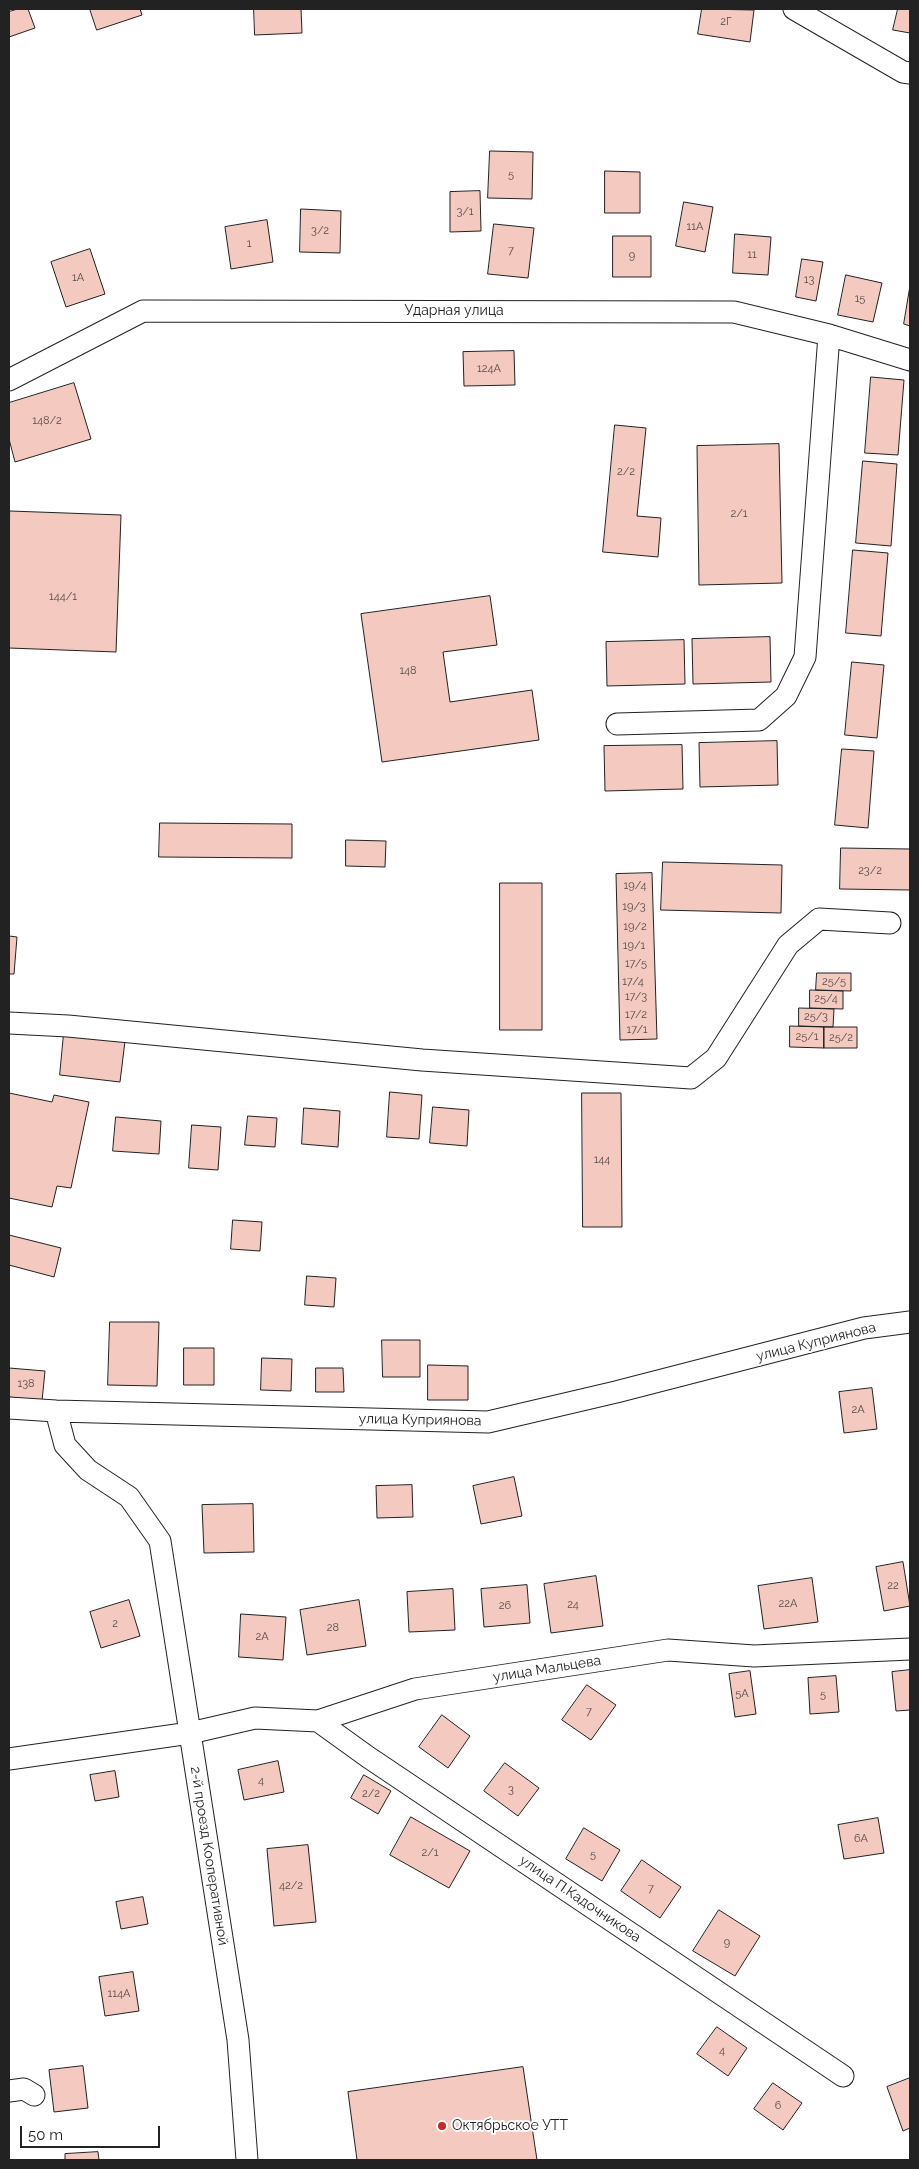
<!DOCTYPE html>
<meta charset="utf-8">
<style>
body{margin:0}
#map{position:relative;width:919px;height:2169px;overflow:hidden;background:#fff;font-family:Raleway,sans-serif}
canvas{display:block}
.frame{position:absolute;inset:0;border:10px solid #222;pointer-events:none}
.scale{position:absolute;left:20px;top:2126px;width:140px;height:22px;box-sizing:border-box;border:2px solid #222;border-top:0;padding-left:6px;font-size:15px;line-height:18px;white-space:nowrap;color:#222;-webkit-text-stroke:4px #fff;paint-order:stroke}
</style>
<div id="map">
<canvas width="919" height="2169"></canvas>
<div class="frame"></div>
<div class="scale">50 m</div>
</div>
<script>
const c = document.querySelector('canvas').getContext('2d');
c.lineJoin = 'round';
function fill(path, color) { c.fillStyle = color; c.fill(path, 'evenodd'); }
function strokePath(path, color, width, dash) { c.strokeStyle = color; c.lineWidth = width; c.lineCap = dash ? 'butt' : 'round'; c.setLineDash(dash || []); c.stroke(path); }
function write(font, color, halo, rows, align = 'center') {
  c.font = font + ' Raleway,sans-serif'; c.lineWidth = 4; c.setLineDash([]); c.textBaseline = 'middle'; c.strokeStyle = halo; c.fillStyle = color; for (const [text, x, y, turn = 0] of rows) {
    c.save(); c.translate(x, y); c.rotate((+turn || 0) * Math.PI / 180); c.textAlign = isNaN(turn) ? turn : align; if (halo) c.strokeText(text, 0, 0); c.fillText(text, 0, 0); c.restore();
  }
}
const building = new Path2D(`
 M18,9H28L35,28L9,37V12Z
 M90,9H140L142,15L97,30Z
 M254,9H301L302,33L255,35Z
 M702,9L754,10L750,42L698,34Z
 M898,9H910V33L893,30Z
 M490,151L533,152L532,199L488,198Z
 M605,171L640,172V213H605Z
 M480,191L481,231L450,232V192Z
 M684,202L713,207L705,252L676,246Z
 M301,209L341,211L340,253L300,252Z
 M267,220L273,262L231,269L225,227Z
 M494,224L534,228L528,278L488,274Z
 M735,234L771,237L768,275L733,273Z
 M613,236H651V277H613Z
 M90,249L105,294L66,307L51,262Z
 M802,259L823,262L816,301L796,297Z
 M846,275L882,283L873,322L838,315Z
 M910,286V326L904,324Z
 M514,351L515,385L464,386L463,352Z
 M871,377L904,380L898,455L865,453Z
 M74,383L91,439L15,462L9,439V403Z
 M615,425L646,428L637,516L661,518L658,557L603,552Z
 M779,444L782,583L699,585L697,446Z
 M863,461L897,464L891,546L856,543Z
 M10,511L121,515L116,652L9,648Z
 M853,550L888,553L881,636L846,633Z
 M490,596L497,645L443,652L450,702L532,690L539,740L382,762L361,614Z
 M770,637L771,682L693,684L692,639Z
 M684,640L685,684L607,686L606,642Z
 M852,662L884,665L877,738L845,735Z
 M777,741L778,785L700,787L699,743Z
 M682,745L683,789L605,791L604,746Z
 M842,749L874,751L868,828L835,825Z
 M160,823L292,824V858L159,857Z
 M346,840L386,841L385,867L346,866Z
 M841,848L910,849V890L840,889Z
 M663,862L782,865L781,913L661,910Z
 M652,873L657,1039L620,1040L616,874Z
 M500,883H542V1030H500Z
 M9,936L17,937L14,974H9Z
 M817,973H851V991L816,990Z
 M810,990L843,991V1009L810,1008Z
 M799,1008L834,1009L833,1027L799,1026Z
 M790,1026L824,1027V1048L790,1047Z
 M824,1027H857V1048H824Z
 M64,1033L125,1041L120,1082L60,1075Z
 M390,1092L422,1095L419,1139L387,1137Z
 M9,1093L52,1102L54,1095L89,1102L71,1188L57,1186L52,1207L9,1198Z
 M582,1093H621L622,1227H583Z
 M433,1107L469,1110L467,1146L430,1143Z
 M304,1108L340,1111L338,1147L302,1144Z
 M248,1116L277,1118L275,1147L245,1145Z
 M116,1117L161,1121L159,1154L113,1151Z
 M192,1125L221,1127L218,1170L189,1168Z
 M233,1220L262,1222L260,1251L231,1249Z
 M9,1235L61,1248L54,1277L9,1265Z
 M307,1276L336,1278L334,1307L305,1305Z
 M110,1322H159L157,1386L108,1385Z
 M382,1340H420V1377H383Z
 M184,1348H214V1385H184Z
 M262,1358L292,1359L291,1391L261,1390Z
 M428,1365L468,1366V1400H428Z
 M9,1368L45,1371L42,1401L9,1397Z
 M316,1368H343L344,1392H316Z
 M872,1388L877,1429L844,1433L839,1392Z
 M514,1477L522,1516L481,1524L473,1486Z
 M412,1485L413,1517L377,1518L376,1486Z
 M253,1504L254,1552L204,1553L202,1505Z
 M903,1562L910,1606L884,1611L876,1567Z
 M596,1576L603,1626L551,1633L544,1584Z
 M812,1578L818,1622L764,1629L758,1586Z
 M527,1585L530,1623L484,1627L481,1589Z
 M453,1589L455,1630L409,1632L407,1592Z
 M129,1600L140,1636L101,1648L90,1612Z
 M359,1600L366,1646L307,1655L300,1610Z
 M241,1614L286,1617L283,1660L239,1657Z
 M910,1670V1710L896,1711L892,1672Z
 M750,1671L756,1714L735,1717L729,1674Z
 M836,1676L839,1712L810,1714L808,1678Z
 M587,1685L616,1705L591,1740L562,1720Z
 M442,1715L470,1736L448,1768L419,1747Z
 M278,1761L284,1792L244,1800L238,1770Z
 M505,1763L539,1788L518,1816L484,1791Z
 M115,1771L119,1797L95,1801L90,1775Z
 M364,1775L391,1791L378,1814L351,1798Z
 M411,1817L470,1851L449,1888L390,1855Z
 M878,1818L884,1853L844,1859L838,1825Z
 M584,1828L620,1850L602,1881L566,1859Z
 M308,1845L316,1922L274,1926L267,1849Z
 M642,1860L681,1887L660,1918L621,1891Z
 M143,1897L148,1924L121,1929L116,1902Z
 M719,1910L760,1936L735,1976L693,1951Z
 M133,1972L139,2011L105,2016L99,1977Z
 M717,2027L747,2048L728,2076L697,2054Z
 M83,2066L88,2108L54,2112L49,2070Z
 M523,2067L537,2160H357L348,2092Z
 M910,2078V2128L903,2131L887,2087Z
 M773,2083L802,2103L783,2130L754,2109Z
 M98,2152L99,2160H65V2154Z`);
fill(building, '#f3c9c0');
strokePath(building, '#222', 1);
const minor = new Path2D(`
 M794,9L903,72L910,73
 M9,380L143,311L734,312L829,335L910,360
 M617,724L759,720L786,696L805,657L829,335
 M9,1023L68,1026L422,1060L691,1078L716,1058L788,945L819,919L890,923
 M9,1408L56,1411L488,1422L616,1392L864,1328L910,1322
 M56,1411L65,1445L88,1470L129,1497L160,1541L238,2040L247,2160
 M318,1721L368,1757L843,2076
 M9,1759L190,1733L255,1718L318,1721L415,1689L668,1650L754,1656L910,1649
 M9,2091L24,2089L34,2095`);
strokePath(minor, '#222', 23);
strokePath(minor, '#fff', 21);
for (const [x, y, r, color] of [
 [442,2126,5,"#c62828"]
]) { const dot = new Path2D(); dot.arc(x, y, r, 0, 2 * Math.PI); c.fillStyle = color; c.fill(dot); strokePath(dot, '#fff', 2); }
write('11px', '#564c4a', null, [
 ["2Г",726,22],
 ["5",511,175],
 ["3/1",465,212],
 ["11А",695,227],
 ["3/2",320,231],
 ["1",249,244],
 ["7",511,251],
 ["11",752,255],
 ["9",632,256],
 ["1А",78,278],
 ["13",809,280],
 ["15",860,299],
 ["124А",489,369],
 ["148/2",47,421],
 ["2/2",626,472],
 ["2/1",739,514],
 ["144/1",63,597],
 ["148",408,671],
 ["23/2",870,871],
 ["19/4",635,886],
 ["19/3",634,907],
 ["19/2",635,927],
 ["19/1",634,946],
 ["17/5",636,964],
 ["17/4",633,982],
 ["25/5",834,982],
 ["17/3",636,997],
 ["25/4",826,999],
 ["17/2",636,1015],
 ["25/3",816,1017],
 ["17/1",637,1030],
 ["25/1",807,1037],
 ["25/2",841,1038],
 ["144",602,1160],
 ["138",26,1384],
 ["2А",858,1410],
 ["22",893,1586],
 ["22А",788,1604],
 ["24",573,1605],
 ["26",505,1606],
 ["2",115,1624],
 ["28",333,1628],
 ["2А",262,1637],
 ["5А",742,1694],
 ["5",823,1695],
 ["7",589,1712],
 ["4",261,1781],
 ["3",511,1790],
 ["2/2",371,1794],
 ["6А",861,1839],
 ["2/1",430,1853],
 ["5",593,1855],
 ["42/2",291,1886],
 ["7",651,1889],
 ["9",727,1943],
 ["114А",119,1994],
 ["4",722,2051],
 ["6",778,2106]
]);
write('14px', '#222', '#fff', [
 ["Ударная улица",454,311],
 ["улица Куприянова",816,1342,-14],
 ["улица Куприянова",420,1420,1],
 ["улица Мальцева",547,1669,-9],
 ["2-й проезд Кооперативной",209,1856,81],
 ["улица П.Кадочникова",580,1899,34]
]);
write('14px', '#222', '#fff', [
 ["Октябрьское УТТ",452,2126]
], 'left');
</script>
